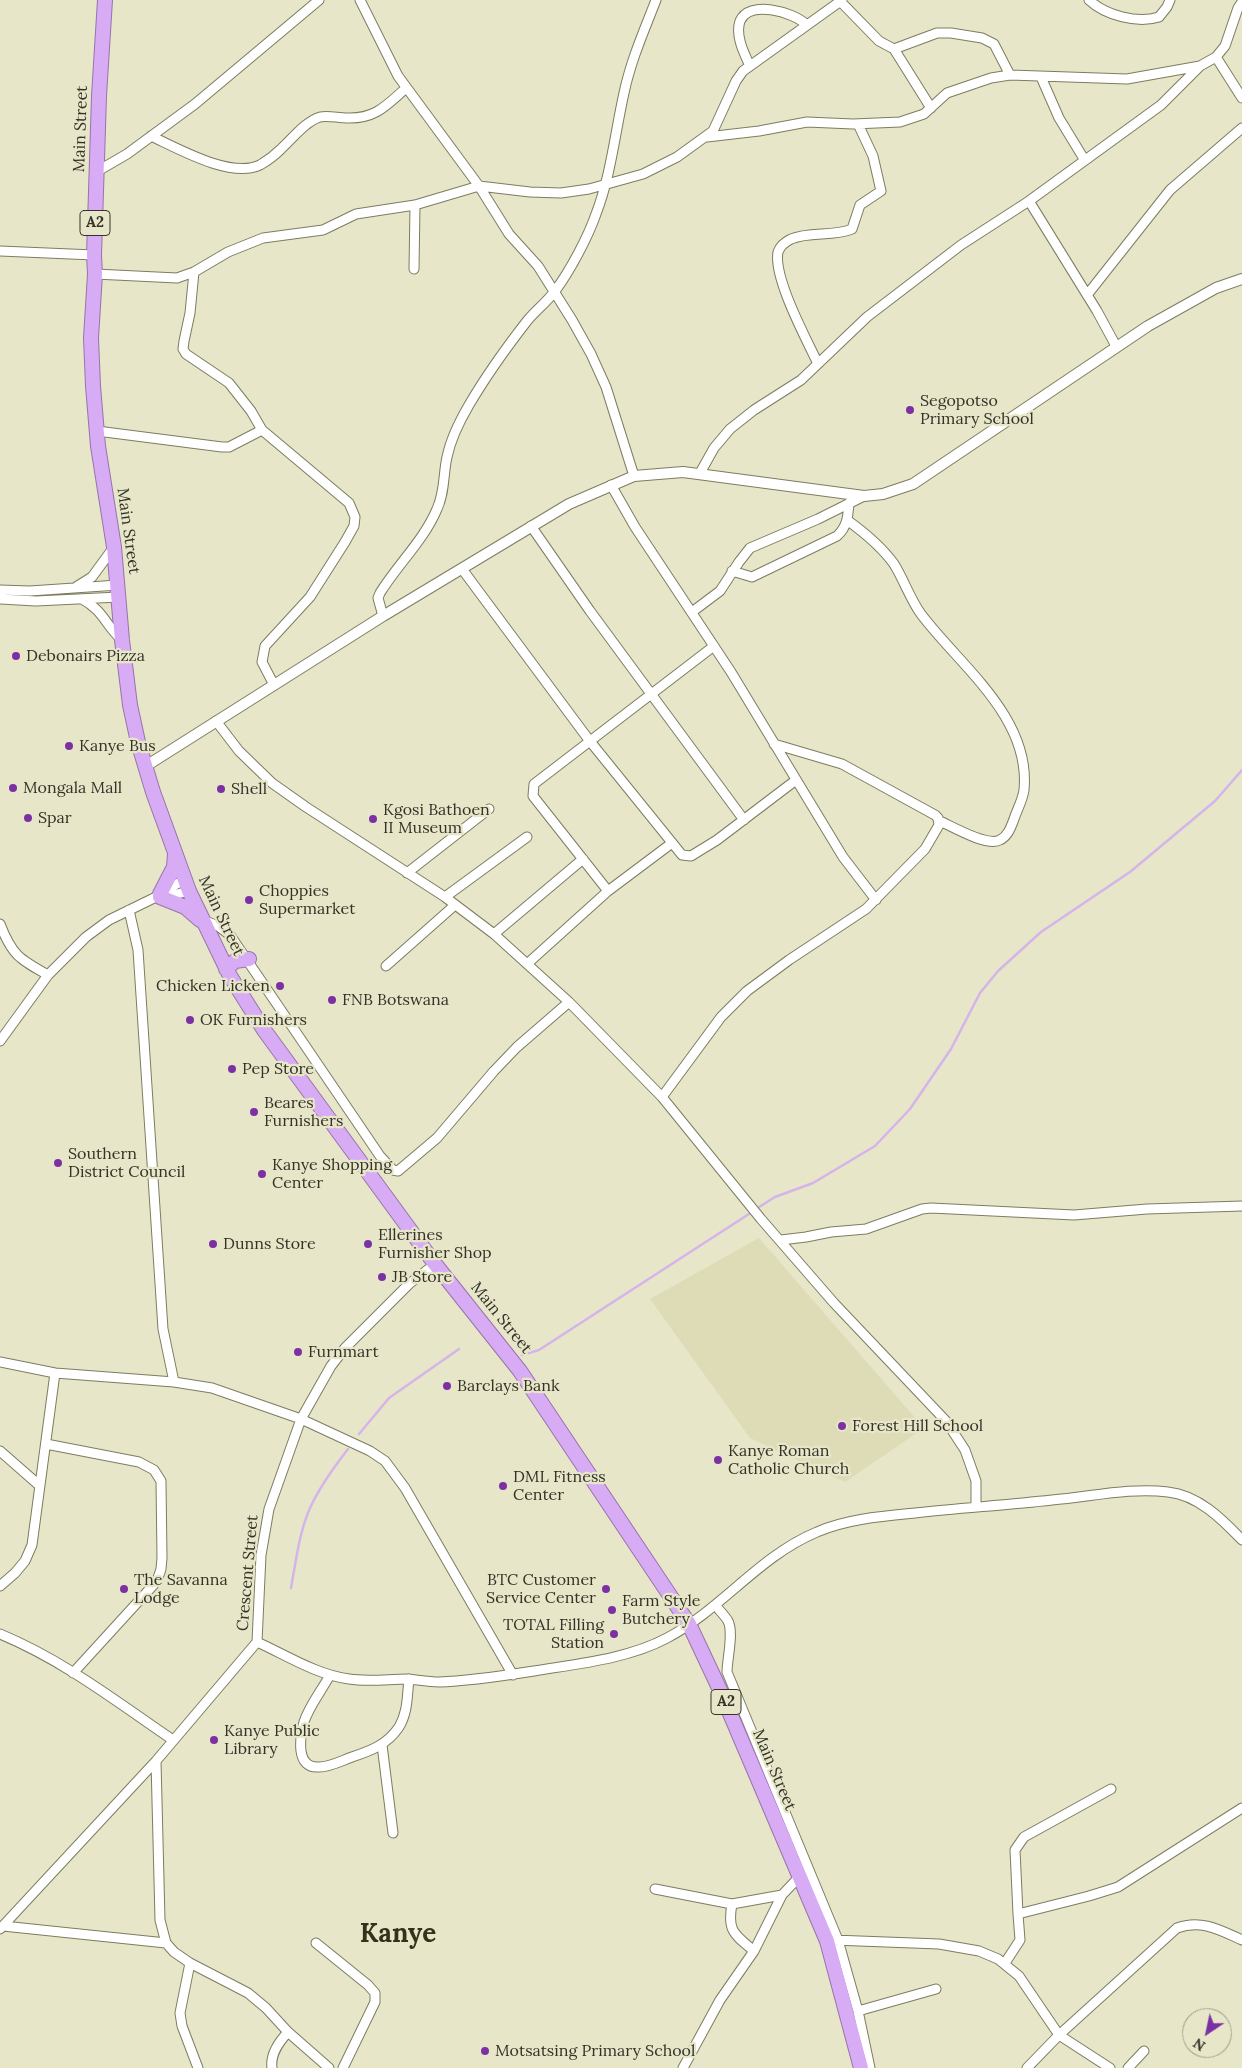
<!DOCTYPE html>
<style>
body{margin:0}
#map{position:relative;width:1242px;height:2068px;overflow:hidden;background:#e7e6c9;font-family:Lora,serif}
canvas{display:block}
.north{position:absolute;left:1182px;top:2008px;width:50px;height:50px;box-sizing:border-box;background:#e7e6c9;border:1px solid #9f9e89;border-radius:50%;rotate:214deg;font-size:14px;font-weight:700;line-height:20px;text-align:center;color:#343328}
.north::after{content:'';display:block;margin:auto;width:18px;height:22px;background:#7b31a3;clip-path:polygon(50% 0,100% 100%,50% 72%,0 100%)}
</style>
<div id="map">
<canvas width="1242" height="2068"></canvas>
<div class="north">N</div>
</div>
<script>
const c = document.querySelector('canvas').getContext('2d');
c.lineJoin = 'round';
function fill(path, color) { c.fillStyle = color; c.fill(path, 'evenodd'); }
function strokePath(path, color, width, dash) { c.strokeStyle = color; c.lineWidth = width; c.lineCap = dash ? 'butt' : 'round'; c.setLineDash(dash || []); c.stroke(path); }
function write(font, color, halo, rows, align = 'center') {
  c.font = font + ' Lora,serif'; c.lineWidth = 4.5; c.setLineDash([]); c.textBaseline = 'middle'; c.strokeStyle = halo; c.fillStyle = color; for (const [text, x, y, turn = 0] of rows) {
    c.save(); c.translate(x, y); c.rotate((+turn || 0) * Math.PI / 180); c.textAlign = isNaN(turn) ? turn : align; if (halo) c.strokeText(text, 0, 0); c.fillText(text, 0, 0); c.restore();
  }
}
fill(new Path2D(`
 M759,1238L924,1428L845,1482L750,1438L650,1299Z`), '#dddcb7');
strokePath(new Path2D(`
 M756,1209L775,1197L813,1183L875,1146L910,1109L951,1049L980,993L998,971L1041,932L1130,872L1215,801L1242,770
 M522,1355L539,1350L752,1212
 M359,1434L389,1398L459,1349
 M291,1588C296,1561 299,1533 310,1508C320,1486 334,1467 348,1449`), '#d4b4eb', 2.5);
const minor = new Path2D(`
 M360,0L398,76L479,186L509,234L538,266L572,320L591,354L606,387L634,476
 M1089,0C1105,15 1137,24 1159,17L1167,7L1170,0
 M840,1L879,41L894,49L931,108
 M894,49L937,33H951L982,38L994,44L1010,75
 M1216,57L1242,98
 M750,66C744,53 735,36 740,21C749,0 792,11 807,25
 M1041,77L1059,118L1084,159
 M151,136C177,148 231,179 260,165C267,161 275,155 281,149C292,139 306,121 320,117C328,115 338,118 347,118C375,119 386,106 406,88
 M707,137L759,131L807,122L853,124L900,122L924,114L947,93L991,78L1010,75L1127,79L1200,66L1216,57L1225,46L1238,8L1242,2
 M96,172L127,154L195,104L319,0
 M1029,201L1097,311L1116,346
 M0,251L94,255
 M414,269L415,205
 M194,272L190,313L184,341L183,349L186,354L229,383L251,411L262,430L349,503L355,517L354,526L345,542L310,597L265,646L262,662L274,685
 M95,274L177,278L194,272L228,252L263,238L323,230L356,214L415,205L479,186L530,192L561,193L589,189L643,174L677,157L713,131L736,81L743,71L842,0
 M1087,295L1170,190L1242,128
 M818,364C807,340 773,278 778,252C780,246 785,242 791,239C810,231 833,237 852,229L860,205L881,191L873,156L858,124
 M97,431L222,447H229L262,430
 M700,473L714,448L730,429L754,410L801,380L867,317L961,245L1029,201L1161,105L1200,66
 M611,485L635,527L731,672L843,857L876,900
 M847,520C865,533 881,546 894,564C904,580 910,599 921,614C960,666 1031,717 1024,790C1023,799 1017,810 1014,819C1011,827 1008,836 1000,840C987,847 953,827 940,821
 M531,526L590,611L744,820
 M462,569L589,740L682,855L691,856L717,840L796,780
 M732,571L752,577L837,536C847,527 848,517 849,503
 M76,587L92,577L114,547
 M0,590L30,591L118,585
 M0,599L36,601L119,597
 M82,599C104,611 105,625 122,640
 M692,612L720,591L739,562L750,548L818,519L864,496
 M383,616L378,598L380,593C398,564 424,540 437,509C445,492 443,475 447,457C451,438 459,422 469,405C486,376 506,348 527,321C536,310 547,302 555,291C570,271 588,237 596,214C611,175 615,133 624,93C631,60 644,31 656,0
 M216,721L239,751L272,783L306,807L445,897L494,934L569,1002L662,1097L761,1219L834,1303L946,1421L965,1450L976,1481V1507
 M407,873L489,809
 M608,891L533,796L534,784L714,646
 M165,897L189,891
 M445,897L527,837
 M129,910L138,950L163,1329L174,1382
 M203,920L218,926L230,935L380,1156L393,1170L398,1171L437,1138L494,1071L517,1047L569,1002
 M0,924C12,955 19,959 48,975
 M494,934L583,859
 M527,964L608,891L672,843
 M386,966L455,905
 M0,1041L48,975L86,937L109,920L154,898L185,879
 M662,1097L721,1017L747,991L789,960L866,909L925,849L939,825L938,818L935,815L842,764L774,744
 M781,1240L806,1237L831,1232L866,1229L922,1209L931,1208L1074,1215L1147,1209L1242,1206
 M0,1362L55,1373L174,1382L212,1388L301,1419L370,1451L385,1461L405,1488L513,1675
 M46,1444L139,1462L154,1470L161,1481L162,1558L161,1569L157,1581L73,1673
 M0,1451L40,1486
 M0,1586L15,1573L25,1561L32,1545L55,1373
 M716,1606C720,1611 725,1616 728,1621C734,1633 727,1659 727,1672L838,1940L858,2011L870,2068
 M0,1634C63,1660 117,1702 173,1740
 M257,1642C286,1655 317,1675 349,1679C368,1682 389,1679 408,1679C418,1680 429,1682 439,1682C471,1681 502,1676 534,1671C576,1664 628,1659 667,1638C722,1609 759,1556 817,1532C846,1519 884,1516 915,1513C961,1508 1007,1505 1052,1500C1090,1497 1130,1487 1168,1492C1198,1495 1222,1519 1242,1540
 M257,1642L261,1555L269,1509L301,1419L331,1366L345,1348L409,1284L435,1264
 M330,1675C322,1690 309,1706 304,1722C300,1737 295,1769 319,1767C330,1767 341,1761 352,1757C370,1751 387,1745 399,1727C408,1712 407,1696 409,1679
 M382,1745L393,1833
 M156,1761L160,1920L166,1943L174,1952L190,1963L248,1993L266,2008L288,2032L329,2068
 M655,1889L732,1904L782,1895
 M732,1904C727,1931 734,1934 754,1951
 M1018,1914L1015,1850L1024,1837L1111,1789
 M3,1926L166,1943
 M0,1929L156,1761L257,1642
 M833,1940L939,1944L979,1951L998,1959L1019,1976L1059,2035L1110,2068
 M316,1943L368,1985L375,1993V2002L343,2068
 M190,1963L180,2013L182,2026L198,2068
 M1005,1963L1020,1940L1018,1914L1089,1896L1118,1887L1242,1808
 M858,2011L936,1989
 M272,2068C270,2054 279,2042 288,2032
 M683,2068L720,2000L754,1951L782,1895L800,1876
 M1027,2068L1059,2035L1177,1928C1201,1919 1220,1930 1242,1940
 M1128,2068L1144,2051`);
const tertiary = new Path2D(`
 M146,766L383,616L569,504L634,476L683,472L864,496L883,494L913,484L1148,326L1216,288L1242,279`);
const trunk = new Path2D(`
 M105,0L99,96L94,255L95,274L91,338L93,386L98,446L114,547L122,640L130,705L138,742L153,792L189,891L230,976L264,1030L435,1264L520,1371L689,1624L720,1690L827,1941L861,2068
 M160,894L174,867L175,854
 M160,897L185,907L200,920
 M226,969L235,961L249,959`);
strokePath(minor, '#7d7c61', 11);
strokePath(tertiary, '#7d7c61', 12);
strokePath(trunk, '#9774ab', 16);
strokePath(minor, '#fff', 9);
strokePath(tertiary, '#fff', 10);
strokePath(trunk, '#d7acf4', 14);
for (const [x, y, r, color] of [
 [910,410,5,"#7b31a3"],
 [16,656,5,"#7b31a3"],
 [69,746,5,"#7b31a3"],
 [13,788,5,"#7b31a3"],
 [221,789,5,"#7b31a3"],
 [28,818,5,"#7b31a3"],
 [373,819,5,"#7b31a3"],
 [249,900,5,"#7b31a3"],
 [280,986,5,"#7b31a3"],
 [332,1000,5,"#7b31a3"],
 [190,1020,5,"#7b31a3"],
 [232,1069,5,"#7b31a3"],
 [254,1112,5,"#7b31a3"],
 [58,1163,5,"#7b31a3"],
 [262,1174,5,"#7b31a3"],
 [213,1244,5,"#7b31a3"],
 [368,1244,5,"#7b31a3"],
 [382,1277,5,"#7b31a3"],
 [298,1352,5,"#7b31a3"],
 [447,1386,5,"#7b31a3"],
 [842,1426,5,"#7b31a3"],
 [718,1460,5,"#7b31a3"],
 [503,1486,5,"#7b31a3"],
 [124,1589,5,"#7b31a3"],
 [606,1589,5,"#7b31a3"],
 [612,1610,5,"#7b31a3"],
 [614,1634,5,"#7b31a3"],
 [214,1740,5,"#7b31a3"],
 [485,2051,5,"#7b31a3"]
]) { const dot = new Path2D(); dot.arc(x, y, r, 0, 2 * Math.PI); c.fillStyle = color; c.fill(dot); strokePath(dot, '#e7e6c9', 2); }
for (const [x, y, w] of [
 [95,223,30],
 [726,1702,30]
]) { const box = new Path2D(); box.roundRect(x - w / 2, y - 12.5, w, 25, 4); c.fillStyle = '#e7e6c9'; c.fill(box); strokePath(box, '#343328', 1); }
write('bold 15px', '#343328', null, [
 ["A2",95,223],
 ["A2",726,1702]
]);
write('16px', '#343328', '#e7e6c9', [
 ["Main Street",81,129,-88],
 ["Main Street",128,531,82],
 ["Main Street",221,916,65],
 ["Main Street",501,1318,51],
 ["Crescent Street",248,1573,-85],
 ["Main Street",774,1770,67]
]);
write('16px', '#343328', '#e7e6c9', [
 ["Segopotso",920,401],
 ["Primary School",920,419],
 ["Debonairs Pizza",26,656],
 ["Kanye Bus",79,746],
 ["Mongala Mall",23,788],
 ["Shell",231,789],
 ["Kgosi Bathoen",383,810],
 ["II Museum",383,828],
 ["Spar",38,818],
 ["Choppies",259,891],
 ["Supermarket",259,909],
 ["Chicken Licken",270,986,"right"],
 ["FNB Botswana",342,1000],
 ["OK Furnishers",200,1020],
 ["Pep Store",242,1069],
 ["Beares",264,1103],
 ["Furnishers",264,1121],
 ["Southern",68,1154],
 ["District Council",68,1172],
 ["Kanye Shopping",272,1165],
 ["Center",272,1183],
 ["Ellerines",378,1235],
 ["Furnisher Shop",378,1253],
 ["Dunns Store",223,1244],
 ["JB Store",392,1277],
 ["Furnmart",308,1352],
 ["Barclays Bank",457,1386],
 ["Forest Hill School",852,1426],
 ["Kanye Roman",728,1451],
 ["Catholic Church",728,1469],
 ["DML Fitness",513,1477],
 ["Center",513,1495],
 ["The Savanna",134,1580],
 ["Lodge",134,1598],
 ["BTC Customer",596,1580,"right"],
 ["Service Center",596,1598,"right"],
 ["Farm Style",622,1601],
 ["Butchery",622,1619],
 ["TOTAL Filling",604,1625,"right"],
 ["Station",604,1643,"right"],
 ["Kanye Public",224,1731],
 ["Library",224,1749],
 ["Motsatsing Primary School",495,2051]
], 'left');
write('bold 26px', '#33321a', '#e7e6c9', [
 ["Kanye",398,1935]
]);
</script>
